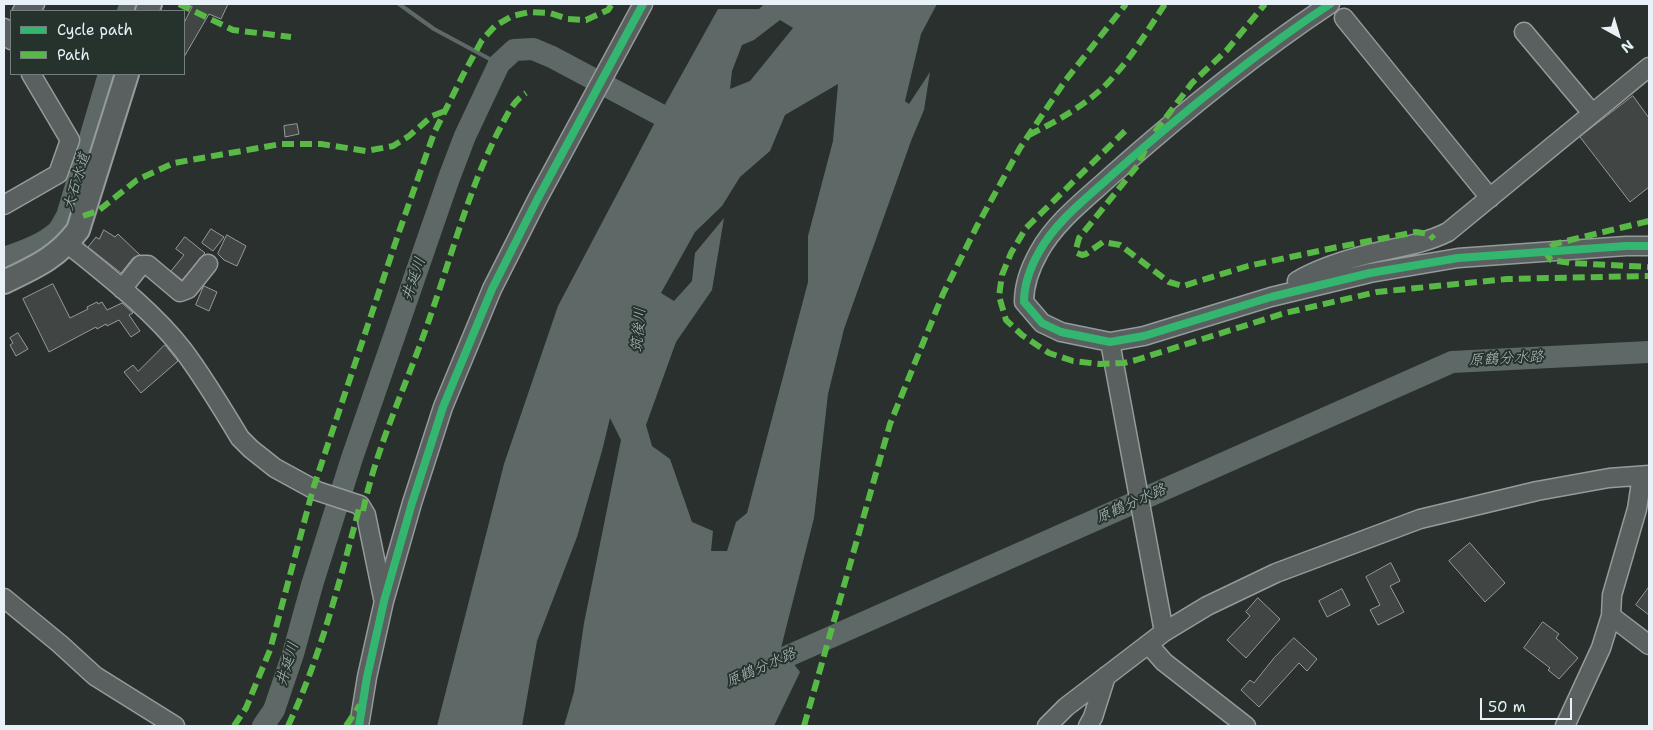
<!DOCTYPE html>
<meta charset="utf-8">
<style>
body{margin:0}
#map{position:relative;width:1653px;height:730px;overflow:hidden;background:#29302d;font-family:"Shantell Sans",sans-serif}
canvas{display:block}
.frame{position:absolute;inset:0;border:5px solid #e8f1f8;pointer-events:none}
.legend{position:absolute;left:10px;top:10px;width:175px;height:65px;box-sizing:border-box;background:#26332d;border:1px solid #747f7e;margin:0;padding:6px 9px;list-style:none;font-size:15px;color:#e8f1f8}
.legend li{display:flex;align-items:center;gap:10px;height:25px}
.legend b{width:25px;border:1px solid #747f7e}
.north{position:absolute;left:1593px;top:10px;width:50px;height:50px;-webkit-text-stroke:4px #26332d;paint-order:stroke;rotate:141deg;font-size:14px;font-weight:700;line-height:20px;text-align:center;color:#e8f1f8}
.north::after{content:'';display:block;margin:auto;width:18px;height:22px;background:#e8f1f8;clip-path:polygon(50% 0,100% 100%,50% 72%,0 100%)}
.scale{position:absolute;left:1480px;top:698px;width:92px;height:22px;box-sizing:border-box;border:2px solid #e8f1f8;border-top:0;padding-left:6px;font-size:15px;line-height:18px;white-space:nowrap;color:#e8f1f8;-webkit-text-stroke:4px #26332d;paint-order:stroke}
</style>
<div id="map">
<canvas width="1653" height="730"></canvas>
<div class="frame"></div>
<ul class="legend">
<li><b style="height:6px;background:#33b770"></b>Cycle path</li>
<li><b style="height:6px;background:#58b947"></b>Path</li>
</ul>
<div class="north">N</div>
<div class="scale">50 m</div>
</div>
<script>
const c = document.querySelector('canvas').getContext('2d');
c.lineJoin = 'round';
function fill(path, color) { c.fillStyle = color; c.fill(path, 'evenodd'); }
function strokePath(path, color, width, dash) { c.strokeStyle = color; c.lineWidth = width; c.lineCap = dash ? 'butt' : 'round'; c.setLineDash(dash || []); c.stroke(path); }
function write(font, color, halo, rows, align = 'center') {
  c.font = font + ' "Shantell Sans","Klee One",sans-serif'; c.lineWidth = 4; c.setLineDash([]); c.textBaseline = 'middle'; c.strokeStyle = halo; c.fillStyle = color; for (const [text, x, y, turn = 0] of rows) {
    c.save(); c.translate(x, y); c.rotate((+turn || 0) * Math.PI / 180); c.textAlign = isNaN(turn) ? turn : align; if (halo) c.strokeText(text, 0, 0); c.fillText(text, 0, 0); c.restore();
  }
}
fill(new Path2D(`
 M764,4H937L921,34L905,101L909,104L930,72L924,110L911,141L844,329L828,394L814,518L781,648L800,672L774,726H564L574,692L584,623L621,440L610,418L602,451L577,537L537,641L522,726H437L504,464L558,306L653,126L718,9H759ZM780,20L793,28L750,81L730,89L732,71L742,45L754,40ZM838,84L833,141L808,236V282L747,513L736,522L727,551H711L713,531L692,522L670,459L652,446L646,425L676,342L712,290L724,218L695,253L692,281L674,301L661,293L695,232L722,206L740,177L770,151L785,115Z`), '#5e6967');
strokePath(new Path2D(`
 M399,4L434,29L499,64`), '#5e6967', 4);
strokePath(new Path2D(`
 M128,11L131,4
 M4,258C22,252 42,245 57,232C61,228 64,221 67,216L109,74
 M761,668L1452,362L1649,352
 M263,726L274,710L293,654L312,585L352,458L449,178L465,136L499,64L514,50L533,49L552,57L687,129`), '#5e6967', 22);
const building = new Path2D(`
 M185,4H228L221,19L209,14L184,57V23L192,7Z
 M1633,96L1649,118V187L1630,202L1580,137Z
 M297,124L299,134L285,137L284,126Z
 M211,229L224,237L213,251L202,243Z
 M104,230L115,237L118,234L140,255L133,258L121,273L88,247L96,237L99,239Z
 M227,235L246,246L237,266L224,260L218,254Z
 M185,237L205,253L182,280L171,271L184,255L176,249Z
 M53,284L70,318L88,309L87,307L97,302L98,304L102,302L107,310L122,303L133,313L129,315L140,331L131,337L119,320L107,326L106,324L97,329L96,327L49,352L23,299Z
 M204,286L217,292L209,311L196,305Z
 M18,333L28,349L16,356L10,345L13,343L10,338Z
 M165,345L178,361L141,393L124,372L133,365L138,371Z
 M1470,543L1505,583L1485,602L1449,561Z
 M1391,563L1400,581L1390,586L1404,612L1378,625L1370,610L1380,605L1366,577Z
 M1649,587V615L1636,605Z
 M1342,589L1350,605L1327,617L1319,601Z
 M1258,598L1280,619L1246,658L1227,640L1250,616L1246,612Z
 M1543,622L1559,634L1556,638L1578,658L1559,679L1548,670L1550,668L1524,648Z
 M1294,638L1317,659L1307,671L1299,663L1259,707L1241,690L1250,680L1254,683L1274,658Z`);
fill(building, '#414644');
strokePath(building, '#959a9a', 1);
const minor = new Path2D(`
 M1330,4C1253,55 1181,114 1112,175C1087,198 1056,221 1039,252C1030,268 1024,284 1024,302L1042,323L1061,332L1110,342L1144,336L1271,297L1370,273L1458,258L1626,246H1649
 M22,11L35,4
 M1344,18L1490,198
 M4,28L11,40
 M1524,32L1592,113
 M4,205L58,174L70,140L31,74
 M68,244C106,275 153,311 183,350C204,378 222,408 240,438L251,449L275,468L317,491L360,505L366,515L383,598
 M1297,281C1319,268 1348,259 1373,253C1399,247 1424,244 1448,232L1649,67
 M122,289L141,265H148L180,292L188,289L208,264
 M1110,342L1164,632
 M4,598L60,644L95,676L175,726
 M1611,616L1649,645
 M1148,644L1164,662L1246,726
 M359,726L367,677L384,601L412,503L443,407L492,289L537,200L643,4
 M1047,726L1066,707L1164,632L1207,606L1276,573L1420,519L1537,491L1609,478L1649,475
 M1088,726L1093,717L1106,676
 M1565,726L1601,648L1611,616L1612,595L1637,509L1642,476`);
const major = new Path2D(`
 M147,11L150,4
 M4,282C35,267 57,258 78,230L127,74`);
strokePath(minor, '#959a9a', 21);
strokePath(major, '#959a9a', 26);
strokePath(minor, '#5a6060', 18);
strokePath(major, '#5a6060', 22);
strokePath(new Path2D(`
 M179,4L233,30L291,37
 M1125,131L1026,228L1011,253L1002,275L999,296L1006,320L1022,335L1049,353L1073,361L1099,364L1124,363L1136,360L1285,313L1377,292L1507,279L1649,276
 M1155,132L1192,83L1227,50L1265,4
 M1029,135C1059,120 1092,102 1114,76C1134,54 1149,28 1165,4
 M1145,150L1138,165L1079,238L1076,249L1077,253L1082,255L1086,254L1103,242L1120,245L1169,282L1183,286L1248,266L1333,248L1416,232L1429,234L1434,239
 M83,216L98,211L137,180L174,163L281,144H321L366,151L393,146L409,136L432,116L445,111
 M1649,221L1562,242L1553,245L1545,252L1551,260L1570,263L1649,267
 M363,511C377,444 408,382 430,317C452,255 468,191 498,132C507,116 511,103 526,93
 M234,726L246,708L270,650L313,489L399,232L434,133L463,75L482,40L495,26L512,16L530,12L550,13L568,19L586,20L608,10L612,4
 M288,726C321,656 340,580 360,505
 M346,726L360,705
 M804,726L890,424L943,294L977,226L1020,148L1065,81L1126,4`), '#58b947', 6, [12, 6]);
strokePath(new Path2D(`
 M1330,4C1253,55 1181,114 1112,175C1087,198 1056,221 1039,252C1030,268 1024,284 1024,302L1042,323L1061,332L1110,342L1144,336L1271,297L1370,273L1458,258L1626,246H1649
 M359,726L367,677L384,601L412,503L443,407L492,289L537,200L643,4`), '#33b770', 8);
write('italic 15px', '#b3bdc0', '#26332d', [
 ["大石水道",77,182,-73],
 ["井延川",414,279,-71],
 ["筑後川",639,330,-85],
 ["原鶴分水路",1506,359,-3],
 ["原鶴分水路",1131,504,-24],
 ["井延川",288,664,-73],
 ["原鶴分水路",761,668,-24]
]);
</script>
